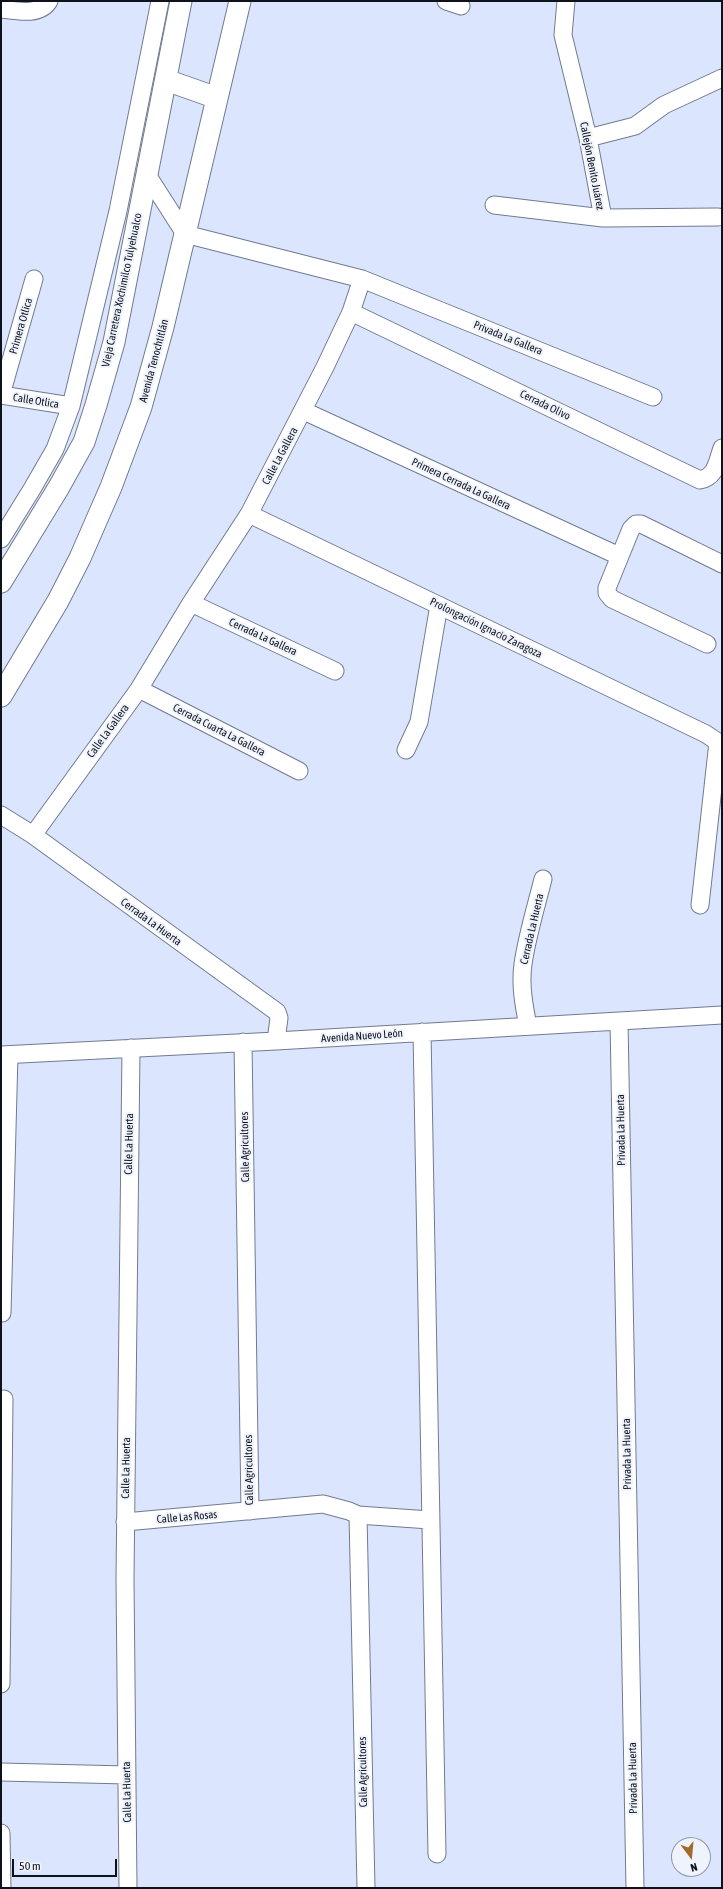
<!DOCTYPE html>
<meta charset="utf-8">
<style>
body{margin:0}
#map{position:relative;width:723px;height:1889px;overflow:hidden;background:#dbe6fe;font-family:"Asap Condensed",sans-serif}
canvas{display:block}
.frame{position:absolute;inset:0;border:2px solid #0e121a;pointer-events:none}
.north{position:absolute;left:671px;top:1837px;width:40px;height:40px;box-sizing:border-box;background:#eef3fd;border:1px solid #9499a2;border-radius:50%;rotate:164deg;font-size:11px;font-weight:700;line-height:16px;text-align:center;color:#0e121a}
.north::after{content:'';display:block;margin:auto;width:14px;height:18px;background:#a26b27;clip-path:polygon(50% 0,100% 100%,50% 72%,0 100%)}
.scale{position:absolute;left:12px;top:1859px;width:105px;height:18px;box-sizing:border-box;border:2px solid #0e121a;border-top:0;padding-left:5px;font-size:12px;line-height:14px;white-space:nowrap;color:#0e121a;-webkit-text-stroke:3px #eef3fd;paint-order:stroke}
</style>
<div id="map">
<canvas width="723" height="1889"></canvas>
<div class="frame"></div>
<div class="north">N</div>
<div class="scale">50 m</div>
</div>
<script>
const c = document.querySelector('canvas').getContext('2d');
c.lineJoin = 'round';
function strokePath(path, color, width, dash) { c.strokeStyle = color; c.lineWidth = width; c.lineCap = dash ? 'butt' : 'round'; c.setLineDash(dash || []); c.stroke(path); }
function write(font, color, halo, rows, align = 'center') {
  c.font = font + ' "Asap Condensed",sans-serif'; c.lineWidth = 4; c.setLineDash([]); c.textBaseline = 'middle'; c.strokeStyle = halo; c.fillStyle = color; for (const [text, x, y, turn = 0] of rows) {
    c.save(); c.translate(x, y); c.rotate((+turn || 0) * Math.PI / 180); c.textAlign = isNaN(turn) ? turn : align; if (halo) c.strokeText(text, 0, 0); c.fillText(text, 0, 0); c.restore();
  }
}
const minor = new Path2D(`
 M446,1L461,6
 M566,1L563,35L588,138L603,218L718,217
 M1,9C17,11 40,16 49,1
 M588,138L635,126L664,105L722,78
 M494,205L603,218
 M362,279L653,397
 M351,312L700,480C716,477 717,462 722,448
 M1,395L34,279
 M1,395L71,406
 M304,411L619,556
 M249,514L706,734L722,745
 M1,539L32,489L55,449L71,406L118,211L160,1
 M191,603L335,671
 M707,644L612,599L607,593V588L631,529L636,524H641L722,564
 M139,689L299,771
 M406,750L419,722L439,605
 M1,815L33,835L277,1012L279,1018L276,1041
 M33,835L139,689L191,603L249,514L325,367L351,312L362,279L185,234L146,173
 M700,905L718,742
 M619,1021L635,1888
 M528,1026C524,1006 520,985 523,964C527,936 536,907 543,879
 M422,1032L437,1854
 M243,1042L250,1511
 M1,1055L276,1041L722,1015
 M2,1313L9,1055
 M358,1515L430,1520
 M125,1522L323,1504L349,1511L358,1515L366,1888
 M1,1684L4,1399
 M1,1772L127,1775
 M1,1833L2,1888
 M128,1888L125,1578L131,1048`);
const major = new Path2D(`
 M166,80L217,98
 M1,582L59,487L84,442L96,405L114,342L181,1
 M1,696L58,601L80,558L111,487L141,407L163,327L240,1`);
strokePath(minor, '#717a90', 19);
strokePath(major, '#717a90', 23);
strokePath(minor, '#fff', 17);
strokePath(major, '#fff', 21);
write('11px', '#0e121a', '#eef3fd', [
 ["Callejón Benito Juárez",592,166,79],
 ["Vieja Carretera Xochimilco Tulyehualco",122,290,-78],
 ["Primera Otlica",21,326,-74],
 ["Privada La Gallera",508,338,22],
 ["Avenida Tenochtitlán",154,361,-75],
 ["Calle Otlica",36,401,9],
 ["Cerrada Olivo",545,405,26],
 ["Calle La Gallera",280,456,-62],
 ["Primera Cerrada La Gallera",461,484,25],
 ["Prolongación Ignacio Zaragoza",486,628,26],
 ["Cerrada La Gallera",263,637,25],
 ["Cerrada Cuarta La Gallera",219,730,27],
 ["Calle La Gallera",108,731,-54],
 ["Cerrada La Huerta",151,922,36],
 ["Cerrada La Huerta",532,929,-77],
 ["Avenida Nuevo León",362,1036,-4],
 ["Privada La Huerta",621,1130,-91],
 ["Calle La Huerta",129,1144,-89],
 ["Calle Agricultores",245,1147,-91],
 ["Privada La Huerta",627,1454,-91],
 ["Calle La Huerta",126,1468,-89],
 ["Calle Agricultores",249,1470,-91],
 ["Calle Las Rosas",187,1517,-5],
 ["Calle Agricultores",363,1772,-91],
 ["Privada La Huerta",633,1778,-91],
 ["Calle La Huerta",127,1792,-91]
]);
</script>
